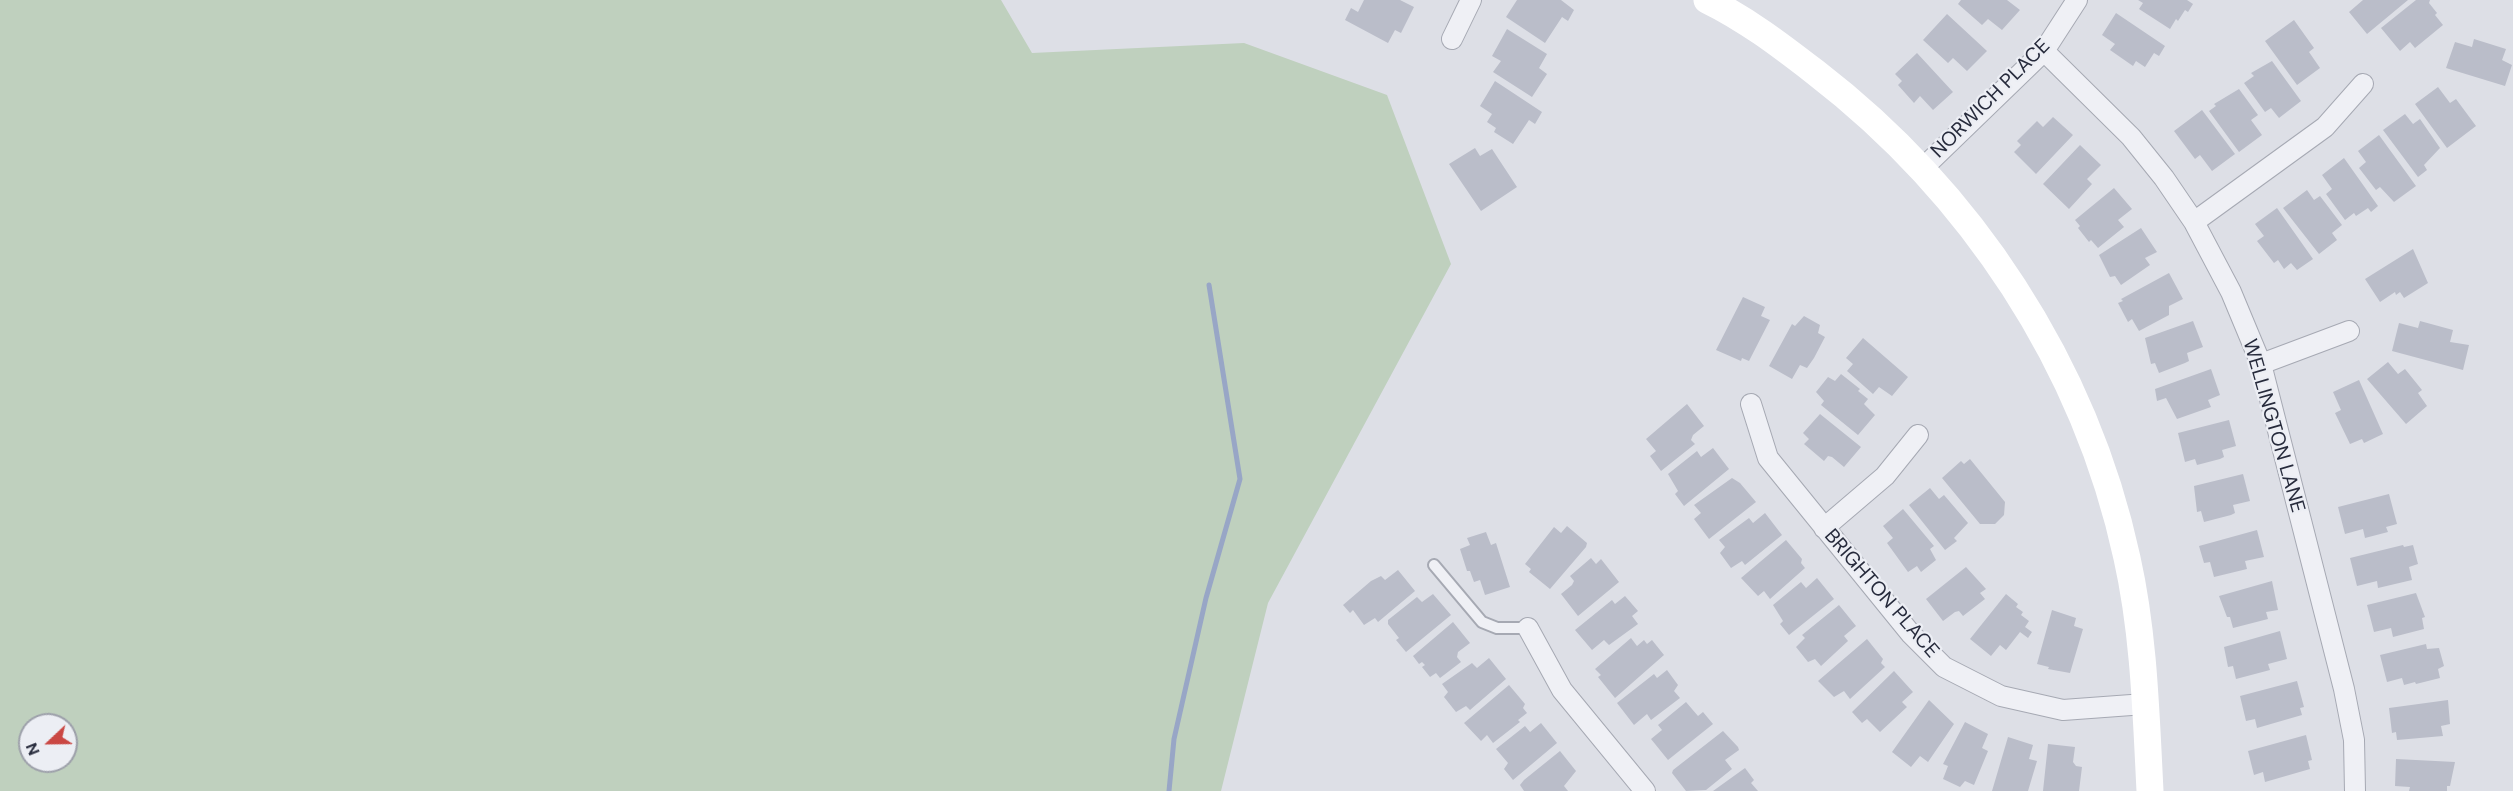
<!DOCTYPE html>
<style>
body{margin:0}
#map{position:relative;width:2513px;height:791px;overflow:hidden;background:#dddfe6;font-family:"DM Sans",sans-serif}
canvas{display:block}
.north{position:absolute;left:18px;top:713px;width:60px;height:60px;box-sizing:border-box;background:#eceef4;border:2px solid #9da0aa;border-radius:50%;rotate:248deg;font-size:16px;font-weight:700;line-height:24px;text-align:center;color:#272b3c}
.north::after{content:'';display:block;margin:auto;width:21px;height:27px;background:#ca4743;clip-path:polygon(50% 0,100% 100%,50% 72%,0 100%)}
</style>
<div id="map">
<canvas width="2513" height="791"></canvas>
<div class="north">N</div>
</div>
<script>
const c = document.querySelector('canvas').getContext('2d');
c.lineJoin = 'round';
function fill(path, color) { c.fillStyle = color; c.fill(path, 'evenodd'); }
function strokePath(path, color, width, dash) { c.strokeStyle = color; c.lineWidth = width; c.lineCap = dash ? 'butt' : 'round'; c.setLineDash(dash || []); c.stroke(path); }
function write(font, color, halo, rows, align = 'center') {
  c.font = font + ' "DM Sans",sans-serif'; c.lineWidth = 4.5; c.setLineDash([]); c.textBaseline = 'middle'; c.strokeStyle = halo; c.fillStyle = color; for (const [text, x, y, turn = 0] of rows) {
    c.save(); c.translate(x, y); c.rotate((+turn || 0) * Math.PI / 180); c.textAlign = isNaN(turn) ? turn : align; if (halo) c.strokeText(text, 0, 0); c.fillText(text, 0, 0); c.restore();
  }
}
fill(new Path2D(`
 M0,0H1001L1032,53L1244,43L1387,95L1451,264L1268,603L1221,791H0ZM30,725H66V761H30Z`), '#bfd0be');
strokePath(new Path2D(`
 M1169,791L1174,739L1206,598L1240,479L1209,285`), '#98a6c6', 5);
fill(new Path2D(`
 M1364,0H1400L1414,7L1401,33L1395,30L1388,43L1345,20L1351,8L1358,12Z
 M1517,0H1561L1574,10L1568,21L1562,17L1545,43L1506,17Z
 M1961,0H2007L2020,10L2002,30L1988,19L1982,25L1958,4Z
 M2138,0H2187L2193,4L2188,12L2185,10L2178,21L2176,19L2170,29L2139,9L2143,3Z
 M2363,0H2408L2367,34L2349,12Z
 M2416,0H2430L2429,3L2437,13L2435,15L2443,25L2415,48L2410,42L2400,51L2381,28Z
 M2116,13L2165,46L2159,56L2154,53L2145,67L2136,61L2133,66L2110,50L2115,44L2102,35Z
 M1947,14L1987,51L1967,71L1953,58L1948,63L1923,40Z
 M2294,20L2314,48L2309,52L2320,68L2297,85L2265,41Z
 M1507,29L1547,54L1539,68L1547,74L1532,97L1493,72L1501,61L1492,56Z
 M2474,39L2506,49L2502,60L2512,65L2505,86L2446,68L2455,42L2472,47Z
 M1917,53L1953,92L1933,110L1920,96L1914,103L1898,85L1902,81L1895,74Z
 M2272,61L2301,101L2279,118L2271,108L2265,112L2244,83L2254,76L2251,73Z
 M1495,81L1542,112L1535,124L1529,120L1513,144L1494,132L1496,128L1487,122L1492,114L1480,106Z
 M2438,87L2450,103L2456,99L2476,126L2447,148L2415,104Z
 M2239,89L2258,115L2251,120L2262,135L2239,152L2209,111L2216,106L2214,104Z
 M2202,110L2235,154L2212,171L2200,155L2195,159L2174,131Z
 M2405,114L2413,124L2420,119L2440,148L2424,165L2427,170L2418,177L2383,130Z
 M2053,117L2073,135L2036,174L2014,152L2021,145L2017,141L2037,121L2043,127Z
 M2379,135L2416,186L2394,202L2380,187L2376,190L2359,168L2366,162L2358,151Z
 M2080,145L2101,165L2087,179L2092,184L2069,209L2043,184Z
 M1475,148L1480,156L1492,149L1517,187L1481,211L1449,164Z
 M2344,158L2378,206L2371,212L2368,208L2356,216L2354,213L2345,220L2326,194L2332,189L2322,175Z
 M2114,188L2132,209L2118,220L2124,227L2098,248L2091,240L2089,242L2078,228L2080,226L2075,220Z
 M2307,190L2314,200L2320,196L2342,225L2332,233L2337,240L2319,254L2283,208Z
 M2277,208L2313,259L2297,270L2291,263L2284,269L2278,260L2274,263L2257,241L2264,236L2255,224Z
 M2141,228L2157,252L2145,258L2150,265L2121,285L2115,276L2110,277L2099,255Z
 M2413,249L2428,283L2404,298L2400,292L2396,295L2395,292L2380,302L2365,279Z
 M2169,273L2183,299L2169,306V315L2139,331L2132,319L2128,322L2118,303L2123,301L2121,299Z
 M1743,297L1765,307L1761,316L1770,320L1749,361L1742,358L1741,361L1716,350Z
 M1804,316L1820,325L1818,333L1825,337L1814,358L1807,368L1800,365L1792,379L1769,366L1792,324L1795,326Z
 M2193,321L2203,347L2187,353L2189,361L2185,363L2159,373L2155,363L2151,364L2145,338Z
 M2420,321L2453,330L2450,342L2469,345L2463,370L2392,351L2399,323L2418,328Z
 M1863,338L1908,377L1892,396L1879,387L1873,394L1847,371L1853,364L1846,358Z
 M2388,362L2398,374L2405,369L2422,390L2418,393L2427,406L2406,424L2367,379Z
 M2211,369L2220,395L2208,400L2211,407L2177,419L2166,398L2157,401L2155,389Z
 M1841,374L1860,389L1858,391L1868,399L1864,404L1875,415L1858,435L1821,405L1824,401L1816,392L1828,377L1835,381Z
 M2359,380L2383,434L2364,443L2362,439L2350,444L2335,413L2341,410L2333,392Z
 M1687,404L1704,426L1693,435L1691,440L1695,444L1661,471L1650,456L1656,451L1646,439Z
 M1820,414L1861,447L1844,467L1832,457L1828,456L1824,461L1804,444L1809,439L1803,433Z
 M2229,420L2236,446L2222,450L2224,457L2220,459L2197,465L2195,459L2185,462L2178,433Z
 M1713,448L1729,469L1684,506L1675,494L1678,491L1668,474L1697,451L1701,457Z
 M1970,459L2005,502L2004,515L1995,524H1980L1942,478L1961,461L1964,464Z
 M2243,474L2250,501L2233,505L2235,513L2231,515L2204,522L2201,511L2197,512L2194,486Z
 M1732,478L1740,483L1756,502L1709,539L1694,519L1701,513L1694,505Z
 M1930,488L1939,499L1944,495L1968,523L1954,538L1957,541L1945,550L1909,505Z
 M2389,494L2397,524L2386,527L2388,532L2365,538L2363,529L2345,534L2338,507Z
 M1903,509L1934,546L1930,549L1936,560L1921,572L1917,566L1908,572L1887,543L1893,538L1883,526Z
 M1765,513L1782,535L1745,565L1742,561L1731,568L1720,553L1725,547L1719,540L1749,518L1753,523Z
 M1567,526L1587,543L1586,547L1550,589L1529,572L1531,569L1525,564L1554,527L1561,533Z
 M2257,530L2264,557L2245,561L2247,569L2214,577L2210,562L2204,563L2199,546Z
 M1486,532L1491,545L1496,543L1510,587L1485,595L1480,580L1474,582L1470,571H1467L1460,549L1470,545L1467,538Z
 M1786,540L1802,559L1801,563L1805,568L1770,599L1764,591L1758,596L1741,578Z
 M2403,545L2404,547L2413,545L2418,564L2409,567L2412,580L2378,588L2377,581L2357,586L2350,558Z
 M1591,558L1596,564L1601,559L1619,582L1578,616L1561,594L1572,585L1574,581L1570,576Z
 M1966,567L1986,589L1980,593L1985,599L1963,616L1959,611L1955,612L1943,621L1926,599Z
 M1398,570L1415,591L1378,622L1375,618L1364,625L1353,610L1350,613L1343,605L1371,581L1381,576L1385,580Z
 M1817,578L1834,599L1789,635L1780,624L1783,621L1773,605L1801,582L1806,588Z
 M2272,581L2278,610L2266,612L2268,619L2233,628L2230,617H2227L2219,596Z
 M2416,593L2425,617L2422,618L2424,629L2393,637L2391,628L2374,632L2367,605Z
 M1433,594L1451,615L1406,652L1396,640L1399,638L1388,624V620L1417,597L1422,602Z
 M2006,594L2018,604L2016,607L2023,612L2021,615L2029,621L2025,627L2032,632L2028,638L2020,632L2006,650L2000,645L1991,656L1970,639Z
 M1625,596L1638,611L1632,616L1638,624L1609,645L1604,640L1592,650L1575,630L1612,600L1615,604Z
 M1839,605L1856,626L1844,636L1848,641L1821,666L1815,659L1808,662L1796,647L1805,638L1802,635Z
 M2052,610L2076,618L2074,626L2083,629L2070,673L2048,669L2049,667L2037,664Z
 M1453,622L1470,643L1458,652L1457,657L1461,662L1440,678L1436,673L1430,677L1422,667L1425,665L1422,662L1419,664L1413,656Z
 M2280,631L2287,659L2268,664L2270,670L2236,679L2233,666L2228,667L2224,647Z
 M1631,638L1637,646L1644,640L1647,644L1652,640L1664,655L1615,698L1598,677L1601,675L1595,669Z
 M1867,639L1883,659L1881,663L1885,667L1850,699L1844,691L1834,697L1818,681Z
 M2426,644L2427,649L2439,648L2444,666L2438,669L2440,678L2416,684L2415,682L2404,685L2402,678L2387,682L2380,655Z
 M1489,658L1506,679L1470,710L1466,706L1456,712L1444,697L1448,692L1442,684L1472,663L1477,668Z
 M1667,670L1678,685L1674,691L1680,698L1651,720L1647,714L1634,725L1617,703L1654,674L1657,678Z
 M1894,671L1913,692L1902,702L1907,707L1880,732L1867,719L1862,723L1852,712Z
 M2297,681L2304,707L2300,708L2302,715L2257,728L2255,719L2246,721L2240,696Z
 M1509,685L1525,704L1523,708L1527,713L1518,720L1520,722L1493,743L1487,735L1481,741L1464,723Z
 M1929,700L1954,724L1928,762L1920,756L1911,767L1892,752Z
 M2448,700L2450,724L2441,726L2443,736L2397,740L2396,732L2392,733L2389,708Z
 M1686,702L1698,716L1703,712L1713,724L1668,760L1651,739L1662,730L1658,725Z
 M1965,722L1988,734L1982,748L1988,751L1974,785L1965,781L1960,787L1943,779L1948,766L1943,764Z
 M1541,723L1557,743L1513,780L1504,769L1508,763L1496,749L1525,726L1530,732Z
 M1723,731L1738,747L1739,750L1725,760L1732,769L1706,790L1686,791L1672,773L1673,770Z
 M2306,735L2312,760L2308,761L2310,769L2265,782L2263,772L2254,775L2248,751Z
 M2008,737L2033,745L2029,759L2037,761L2028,791H1992Z
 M2048,744L2075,747L2073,762L2076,766L2082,767L2079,791H2043Z
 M1560,751L1576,771L1564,786L1568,791H1524L1520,785L1524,780Z
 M2396,759L2455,762L2450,786H2447V791H2409L2410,787L2395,786Z
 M1745,768L1754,780L1751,783L1758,791H1713Z`), '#babdc9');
const lane = new Path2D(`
 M1434,565L1482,622L1497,628H1528`);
const street = new Path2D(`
 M1452,39L1471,0
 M2044,51L2131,137L2164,178L2194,222L2231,292L2261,364L2344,689L2354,740L2355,791
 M1923,168L2044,51L2077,0
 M2194,222L2325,127L2363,84
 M2261,364L2349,331
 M1751,404L1768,458L1911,634L1944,667L2001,696L2063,710L2145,704
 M1824,528L1885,476L1918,435
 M1528,628L1562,690L1645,791`);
strokePath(lane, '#a6a9b3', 14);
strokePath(street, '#a6a9b3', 22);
strokePath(lane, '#eff0f5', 10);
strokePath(street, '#eff0f5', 20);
strokePath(new Path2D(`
 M1707,0C1746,19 1780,45 1815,72C1971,192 2085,364 2127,558C2144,634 2146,713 2150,791`), '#fff', 27);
write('20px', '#272b3c', '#eceef4', [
 ["NORWICH PLACE",1991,99,-45],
 ["WELLINGTON LANE",2273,426,74],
 ["BRIGHTON PLACE",1881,594,49]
]);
</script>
